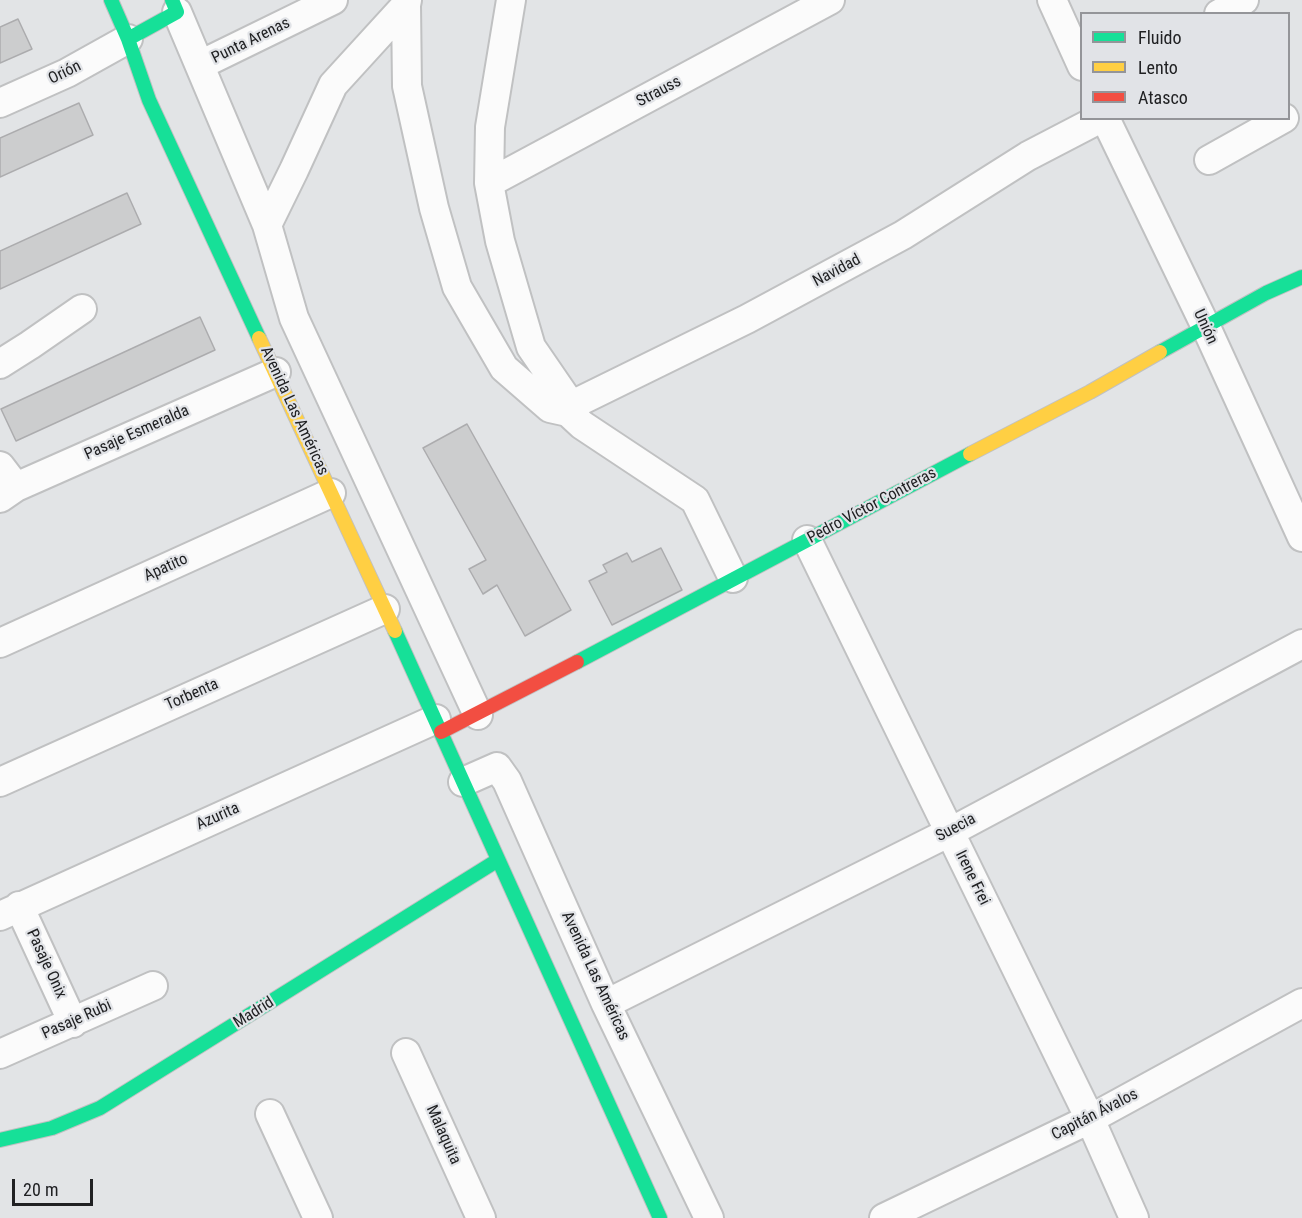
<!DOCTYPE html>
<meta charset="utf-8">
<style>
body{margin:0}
#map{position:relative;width:1302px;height:1218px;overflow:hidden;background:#e2e4e6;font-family:"Roboto Condensed",sans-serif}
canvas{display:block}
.legend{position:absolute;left:1080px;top:12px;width:210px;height:108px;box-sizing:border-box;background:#e1e3e7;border:2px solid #949599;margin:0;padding:8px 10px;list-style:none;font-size:18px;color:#202123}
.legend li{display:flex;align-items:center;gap:12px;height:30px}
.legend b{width:30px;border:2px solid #949599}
.scale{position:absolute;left:12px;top:1179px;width:81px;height:27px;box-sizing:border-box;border:3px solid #202123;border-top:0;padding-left:8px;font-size:18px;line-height:21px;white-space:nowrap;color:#202123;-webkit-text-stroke:4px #e1e3e7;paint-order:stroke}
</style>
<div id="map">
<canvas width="1302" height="1218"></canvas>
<ul class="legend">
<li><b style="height:8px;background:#16e098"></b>Fluido</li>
<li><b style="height:8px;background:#ffcf43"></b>Lento</li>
<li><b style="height:8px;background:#f24e42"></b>Atasco</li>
</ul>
<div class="scale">20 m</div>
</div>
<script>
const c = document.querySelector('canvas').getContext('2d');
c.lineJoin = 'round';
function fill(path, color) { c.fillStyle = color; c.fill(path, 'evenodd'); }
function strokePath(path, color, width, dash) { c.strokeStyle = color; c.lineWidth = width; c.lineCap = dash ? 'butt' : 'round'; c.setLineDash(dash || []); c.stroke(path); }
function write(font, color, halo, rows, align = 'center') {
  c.font = font + ' "Roboto Condensed",sans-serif'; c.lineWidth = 4.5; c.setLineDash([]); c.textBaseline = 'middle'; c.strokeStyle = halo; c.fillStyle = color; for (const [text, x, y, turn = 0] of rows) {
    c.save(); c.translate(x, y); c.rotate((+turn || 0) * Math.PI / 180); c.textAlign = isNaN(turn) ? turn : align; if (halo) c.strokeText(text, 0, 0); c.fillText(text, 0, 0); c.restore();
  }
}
const building = new Path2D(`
 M18,19L32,49L0,63V27Z
 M79,103L93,135L0,177V138Z
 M127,193L141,224L0,289V251Z
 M200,317L215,350L16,441L1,409Z
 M467,424L571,610L525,636L497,585L483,594L469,569L486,560L423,448Z
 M661,548L682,590L612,625L589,581L607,572L603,565L627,553L632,562Z`);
fill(building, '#cccdce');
strokePath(building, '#acacae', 1.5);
const street = new Path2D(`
 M407,0L406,5L407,86L434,208L457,287L504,368L550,408L568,412L582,425L695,500L733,578
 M511,0L490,127L489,183L500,241L531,347L566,398L568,412
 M1052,0L1082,66
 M177,12L267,225L294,318L478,715
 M1219,14L1244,0
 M200,65L333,0
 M0,103L67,73L128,39
 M1105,118L1206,327L1302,537
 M1209,160L1284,118
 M489,183L830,0
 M267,225L294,170L333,85L406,5
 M0,364L30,345L82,309
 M568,412L578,402L747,319L903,235L1028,156L1101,118
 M0,466L16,487
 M0,498L16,487L276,372
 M807,540L1090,1119L1134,1218
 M0,643L331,493
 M0,782L385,609
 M463,782L497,767L507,781L606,1004L709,1218
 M19,906L73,1023
 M0,916L436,719
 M606,1004L950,832L1302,644
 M406,1053L481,1218
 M0,1054L153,986
 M270,1114L318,1218
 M884,1218L1090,1119L1302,1003`);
const fast = new Path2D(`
 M111,0L128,39L149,100L259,338
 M128,39L177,12L172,0
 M1160,352L1266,293L1302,277
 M395,631L660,1218
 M577,662L970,454
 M0,1140L52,1128L100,1108L498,860`);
const slow = new Path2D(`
 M259,338L395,631
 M970,454L1090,392L1160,352`);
const jam = new Path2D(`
 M441,732L577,662`);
strokePath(street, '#c0c1c2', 32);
strokePath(fast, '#c0c1c2', 16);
strokePath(slow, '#c0c1c2', 16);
strokePath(jam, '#c0c1c2', 16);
strokePath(street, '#fbfbfb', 28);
strokePath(fast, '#16e098', 14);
strokePath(slow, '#ffcf43', 14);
strokePath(jam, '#f24e42', 14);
write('16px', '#202123', '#e1e3e7', [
 ["Punta Arenas",251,41,-26],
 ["Orión",65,73,-26],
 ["Strauss",659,92,-28],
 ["Navidad",837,271,-28],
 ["Unión",1205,327,65],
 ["Avenida Las Américas",294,411,65],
 ["Pasaje Esmeralda",137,433,-24],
 ["Pedro Víctor Contreras",872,506,-28],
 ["Apatito",166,568,-24],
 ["Torbenta",192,695,-24],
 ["Azurita",218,817,-24],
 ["Suecia",956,828,-28],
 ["Irene Frei",972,878,64],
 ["Pasaje Onix",46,964,65],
 ["Avenida Las Américas",595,976,65],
 ["Madrid",254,1013,-32],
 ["Pasaje Rubi",77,1020,-24],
 ["Capitán Ávalos",1095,1115,-27],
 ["Malaquita",443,1135,66]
]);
</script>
